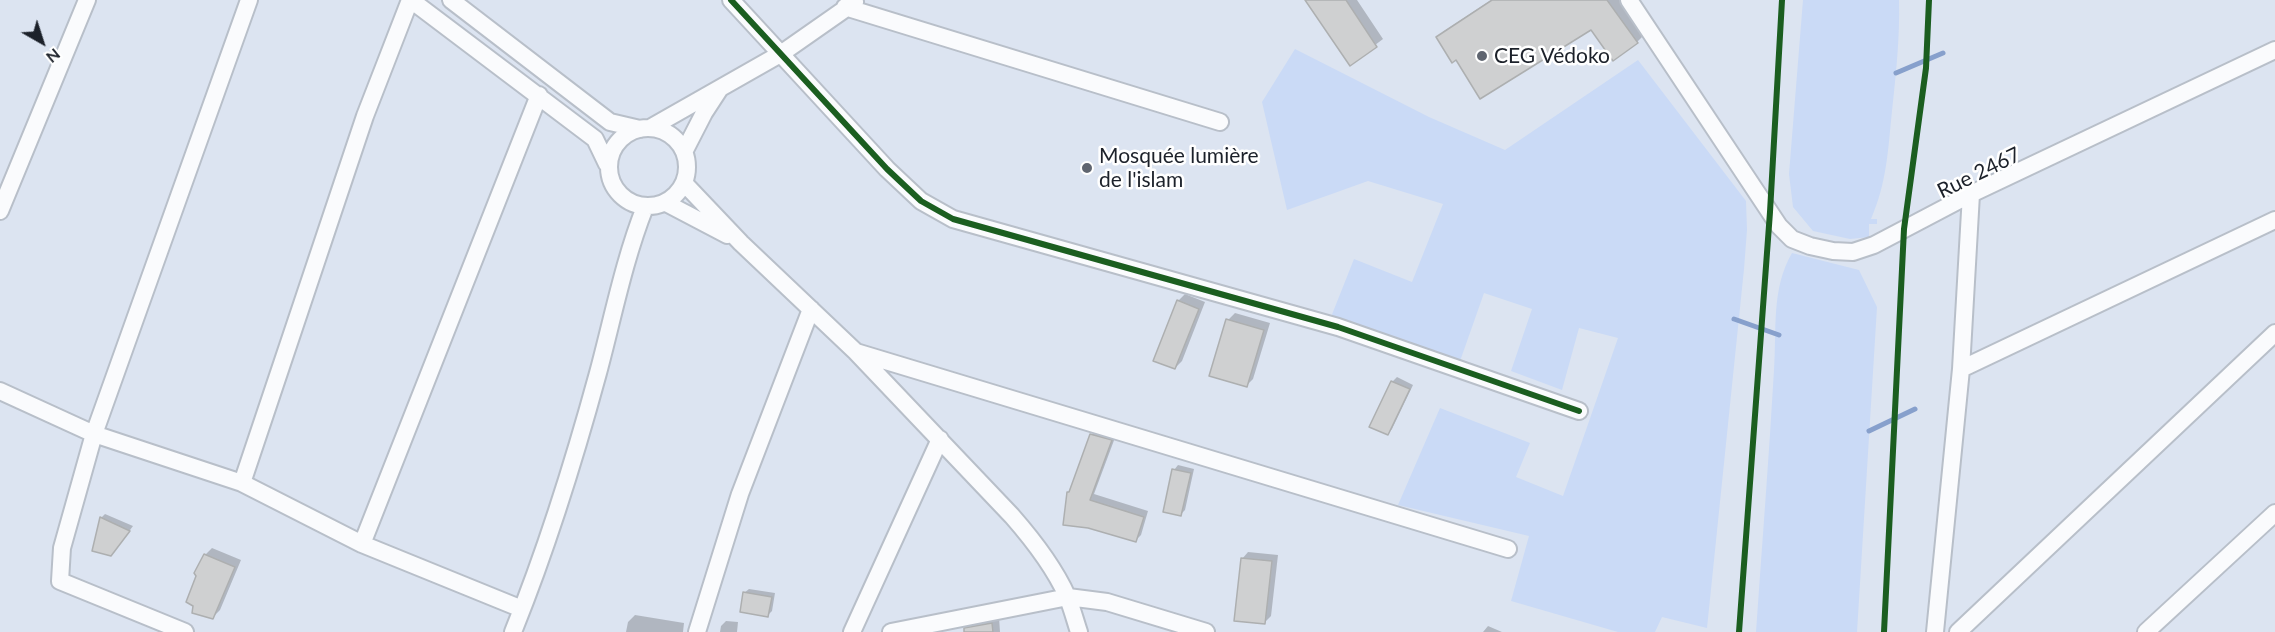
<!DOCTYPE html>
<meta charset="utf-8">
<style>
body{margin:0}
#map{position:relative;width:2275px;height:632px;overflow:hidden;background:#dce4f1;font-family:Lato,sans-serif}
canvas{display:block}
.north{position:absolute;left:12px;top:12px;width:60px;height:60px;-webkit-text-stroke:4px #fff;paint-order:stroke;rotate:141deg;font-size:16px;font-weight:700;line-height:24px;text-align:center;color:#1c212a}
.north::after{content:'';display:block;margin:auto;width:21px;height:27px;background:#1c212a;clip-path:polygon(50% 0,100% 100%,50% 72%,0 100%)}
</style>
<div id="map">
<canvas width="2275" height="632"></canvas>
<div class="north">N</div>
</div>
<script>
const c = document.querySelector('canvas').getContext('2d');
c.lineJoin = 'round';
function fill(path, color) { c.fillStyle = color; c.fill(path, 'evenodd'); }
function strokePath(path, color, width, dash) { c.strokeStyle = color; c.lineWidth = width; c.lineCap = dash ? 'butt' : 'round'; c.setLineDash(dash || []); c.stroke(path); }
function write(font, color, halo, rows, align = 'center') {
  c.font = font + ' Lato,sans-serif'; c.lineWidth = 5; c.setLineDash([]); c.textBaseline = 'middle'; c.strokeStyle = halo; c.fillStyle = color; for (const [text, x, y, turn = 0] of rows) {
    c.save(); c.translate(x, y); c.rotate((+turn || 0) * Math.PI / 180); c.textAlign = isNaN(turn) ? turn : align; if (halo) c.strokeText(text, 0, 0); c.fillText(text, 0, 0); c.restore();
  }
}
fill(new Path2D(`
 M1803,0H1899C1900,37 1896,74 1892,111C1888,150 1887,182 1871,219H1877V224H1869V237L1850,239L1813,231L1793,207L1789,174Z
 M1295,49L1429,117L1505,150L1638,60L1746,201L1747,230L1744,269L1707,628L1662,617L1655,632H1618L1511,601L1529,536L1398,505L1440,408L1530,443L1516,477L1563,496L1618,338L1579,328L1562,390L1511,371L1532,309L1484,293L1459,364L1331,317L1354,259L1412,282L1443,204L1368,181L1287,210L1262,102Z
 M1792,253L1859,270L1877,307L1857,632H1756C1762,545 1769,457 1774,370C1777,330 1771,289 1792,253Z`), '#cadaf6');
fill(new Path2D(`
 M1307,0H1357L1383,39L1350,64Z
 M1491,0H1619L1644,35L1637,42L1591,28L1456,58L1438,37L1444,31Z
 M1185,294L1205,302L1182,361L1175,368L1178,301Z
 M1235,313L1270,323L1253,379L1246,386L1228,320Z
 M1397,377L1413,385L1392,429L1388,434L1371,426L1392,382Z
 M1097,429L1116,435L1094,494L1148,511L1141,535L1135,541L1068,493L1071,489L1092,435Z
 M1178,465L1194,469L1185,510L1180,515L1174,470Z
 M105,514L133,526L116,549L101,518Z
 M212,548L241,560L220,610L213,617L198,576L205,555Z
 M1248,552L1278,555L1271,616L1264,623L1242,559Z
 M749,589L775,593L772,611L768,615L744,593Z
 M635,615L684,623L683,632H626L628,622Z
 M999,617L1000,632H966L965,629L972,622Z
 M726,621L738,622L737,632H720L721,626Z
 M1488,626L1502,632H1483Z`), '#0003');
strokePath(new Path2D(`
 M1896,73L1943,53
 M1734,319L1779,335
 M1869,431L1915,409`), '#87a0cc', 5);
const building = new Path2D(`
 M1305,0H1346L1377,47L1350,66Z
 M1492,0H1607L1638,43L1613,61L1591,30L1480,99L1456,60L1452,63L1436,37Z
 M1177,300L1199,309L1175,369L1153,361Z
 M1226,319L1264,330L1247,387L1209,376Z
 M1391,381L1410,389L1388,435L1369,427Z
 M1090,434L1112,440L1090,500L1144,517L1136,542L1088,528L1063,525L1067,492H1069Z
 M1172,469L1191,473L1181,516L1163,512Z
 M100,517L130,531L111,556L92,551Z
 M204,554L235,567L213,619L192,613L193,606L186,602L196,576L194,573Z
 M1241,558L1272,561L1265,624L1234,621Z
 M743,592L772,597L768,617L740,612Z
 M992,623L993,632H964V628Z`);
fill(building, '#cfd0d1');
strokePath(building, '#adafb0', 1.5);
const minor = new Path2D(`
 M411,0L595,139L607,164
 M451,0L610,122L640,129
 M731,0L887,169L921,201L953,219L1338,327L1579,411
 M1629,0L1779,226L1792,239L1810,246L1833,251L1853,252L1874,245L1971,194L2275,50
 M845,7L1220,122
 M609 167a39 39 0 1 1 78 0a39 39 0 1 1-78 0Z
 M650,128L782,53L855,2
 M685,150L704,113L719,90
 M684,183L741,243L856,352L1012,516C1033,540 1054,567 1067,596C1072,608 1075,620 1079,632
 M666,203L727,235
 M0,211L87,0
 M856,352L1508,549
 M1961,369L2275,220
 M0,391L94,434L242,483L362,544L522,609
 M242,483L365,116L410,0
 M362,544L539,95
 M185,632L60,581L62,548L94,434L249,0
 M513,632C547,548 574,461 598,373C613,317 624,260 645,207
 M697,632L740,494L811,309
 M852,632L940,439
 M891,632L1068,597L1107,602L1206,632
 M1935,632L1961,369L1971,194
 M1958,632L2275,333
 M2146,632L2275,513`);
strokePath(minor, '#b8bfc9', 20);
strokePath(minor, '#fafbfd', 16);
strokePath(new Path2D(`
 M731,0L887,169L921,201L953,219L1338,327L1579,411
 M1739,632L1770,212L1782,0
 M1884,632L1904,229L1926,68L1929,0`), '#1b5e20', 6);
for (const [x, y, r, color] of [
 [1482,56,6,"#5f6570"],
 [1087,168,6,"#5f6570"]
]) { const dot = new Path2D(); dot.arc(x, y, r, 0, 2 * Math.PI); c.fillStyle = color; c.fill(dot); strokePath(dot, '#fff', 2); }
write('21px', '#1c212a', '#fff', [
 ["CEG Védoko",1494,56],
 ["Mosquée lumière",1099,156],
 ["de l'islam",1099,180]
], 'left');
write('21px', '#1c212a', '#fff', [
 ["Rue 2467",1979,173,-26]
]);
</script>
